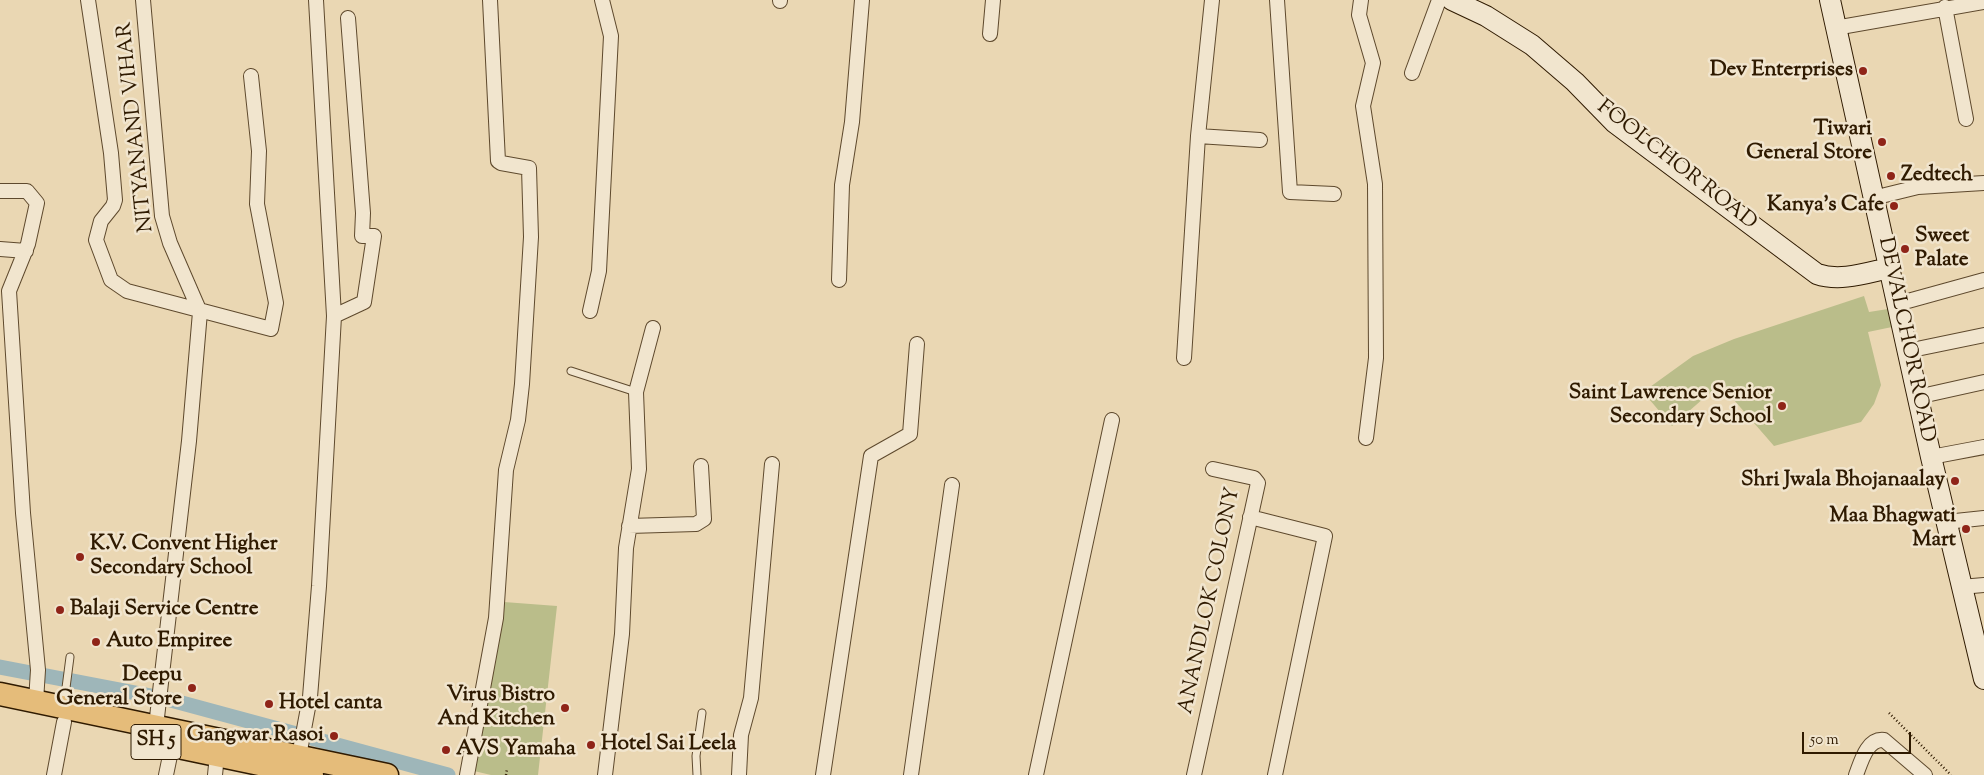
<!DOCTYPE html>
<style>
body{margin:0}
#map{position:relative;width:1984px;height:775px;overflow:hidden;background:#ead7b3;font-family:"Sorts Mill Goudy",serif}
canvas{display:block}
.scale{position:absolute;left:1802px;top:732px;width:109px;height:22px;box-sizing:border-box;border:2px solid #2f1a00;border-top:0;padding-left:6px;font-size:15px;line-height:18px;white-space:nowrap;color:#2f1a00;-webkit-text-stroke:4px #f1e5ce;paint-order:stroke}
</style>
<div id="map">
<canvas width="1984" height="775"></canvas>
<div class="scale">50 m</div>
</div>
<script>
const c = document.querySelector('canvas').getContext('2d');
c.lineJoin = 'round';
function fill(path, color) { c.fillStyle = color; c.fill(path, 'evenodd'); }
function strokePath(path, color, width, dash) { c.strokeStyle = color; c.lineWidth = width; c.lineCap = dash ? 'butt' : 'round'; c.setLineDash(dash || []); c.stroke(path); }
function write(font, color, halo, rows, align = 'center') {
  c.font = font + ' "Sorts Mill Goudy",serif'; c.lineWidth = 5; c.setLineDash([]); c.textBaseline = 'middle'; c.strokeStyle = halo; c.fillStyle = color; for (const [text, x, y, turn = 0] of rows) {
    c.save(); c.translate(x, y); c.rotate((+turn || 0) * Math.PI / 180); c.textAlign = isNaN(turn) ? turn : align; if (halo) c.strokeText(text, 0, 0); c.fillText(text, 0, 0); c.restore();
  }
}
fill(new Path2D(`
 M1864,296L1869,312L1888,309L1892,327L1868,332L1881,385L1874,404L1861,422L1774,446L1720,384L1672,426L1643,392L1693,356L1734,339Z
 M504,602L557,606L538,775H491L474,771Z`), '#babd8a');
strokePath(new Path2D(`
 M0,667L167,699L448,775`), '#9eb6b9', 15);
const lane = new Path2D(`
 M571,371L636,392
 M64,703L70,657
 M697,775L696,756L702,713`);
const street = new Path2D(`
 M88,0L111,153L115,200L113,206L101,221L96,240L111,280L127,291L271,329L276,303L257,204L259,151L251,76
 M143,0L162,216L170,243L200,312L189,441L156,726
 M1277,0L1290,192L1334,194
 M1361,0L1359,15L1373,63L1363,106L1375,184L1376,358L1366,438
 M780,1V0
 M1945,7L1966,119
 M1835,28L1984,2
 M990,34L993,0
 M1412,73L1439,0
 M1198,136L1260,140
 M0,191H27L37,203L28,244L9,291L23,513L38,670L36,701
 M1873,198L1918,187L1984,183
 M0,249L26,251
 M839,280L842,185L852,122L862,0
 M1897,304L1984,280
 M590,311L599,271L611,36L602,0
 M334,316L364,302L374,236H362L363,213L348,18
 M1907,351L1984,335
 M1184,358L1198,136L1212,0
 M1917,397L1984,382
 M1931,457L1984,447
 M1250,517L1325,536L1275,775
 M1946,522L1984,518
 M629,526L696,524L704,519L701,466
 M1961,587L1984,585
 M299,756L310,697L319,586L334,316L316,0
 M54,775L64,722
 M166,775L172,746
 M215,775L217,755
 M467,775L496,618L506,470L518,420L522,384L531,237L529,168L501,163L498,161L490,0
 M605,775L622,634L626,548L639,469L636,392L653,328
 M739,775L741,735L751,698L772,464
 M823,775L871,456L910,434L917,344
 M911,775L952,485
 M1036,775L1112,420
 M1194,775L1258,483L1254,478L1213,469
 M1856,775C1861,762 1867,738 1884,740L1925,775`);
const secondary = new Path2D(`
 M1452,0L1486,16L1532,45L1575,82L1615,123L1817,274C1840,282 1866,273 1889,268
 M1830,0L1931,457L1984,679`);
const primary = new Path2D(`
 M0,694L387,775
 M183,748L312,775`);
strokePath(lane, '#5e492d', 9);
strokePath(street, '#5e492d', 16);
strokePath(secondary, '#2f1a00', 22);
strokePath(primary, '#2f1a00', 25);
strokePath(new Path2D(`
 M1889,713L1951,775
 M506,775L507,769`), '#2f1a00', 2.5, [1, 2.5]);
strokePath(lane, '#f1e5ce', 7);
strokePath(street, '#f1e5ce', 14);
strokePath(secondary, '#f1e5ce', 20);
strokePath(primary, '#e5bc7a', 22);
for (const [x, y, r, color] of [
 [1863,71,5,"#8f2418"],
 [1882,142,5,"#8f2418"],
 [1891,176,5,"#8f2418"],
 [1894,206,5,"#8f2418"],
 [1905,249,5,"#8f2418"],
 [1782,406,5,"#8f2418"],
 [1955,481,5,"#8f2418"],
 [1966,529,5,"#8f2418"],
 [80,557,5,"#8f2418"],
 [60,610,5,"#8f2418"],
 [96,642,5,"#8f2418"],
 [192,688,5,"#8f2418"],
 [269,704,5,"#8f2418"],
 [565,708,5,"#8f2418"],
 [334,736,5,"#8f2418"],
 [591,745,5,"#8f2418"],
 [446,750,5,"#8f2418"]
]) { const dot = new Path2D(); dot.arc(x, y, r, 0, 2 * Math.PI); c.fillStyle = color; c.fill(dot); strokePath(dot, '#f1e5ce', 2); }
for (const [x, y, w] of [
 [156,742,50]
]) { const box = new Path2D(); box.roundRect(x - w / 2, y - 17.5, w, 35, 4); c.fillStyle = '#f1e5ce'; c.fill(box); strokePath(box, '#2f1a00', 1); }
write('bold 20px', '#2f1a00', null, [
 ["SH 5",156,742]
]);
write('bold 21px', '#2f1a00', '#f1e5ce', [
 ["Dev Enterprises",1853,71],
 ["Tiwari",1872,130],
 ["General Store",1872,154],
 ["Zedtech",1901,176,"left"],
 ["Kanya's Cafe",1884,206],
 ["Sweet",1915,237,"left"],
 ["Palate",1915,261,"left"],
 ["Saint Lawrence Senior",1772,394],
 ["Secondary School",1772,418],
 ["Shri Jwala Bhojanaalay",1945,481],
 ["Maa Bhagwati",1956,517],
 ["Mart",1956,541],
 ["K.V. Convent Higher",90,545,"left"],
 ["Secondary School",90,569,"left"],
 ["Balaji Service Centre",70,610,"left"],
 ["Auto Empiree",106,642,"left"],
 ["Deepu",182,676],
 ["General Store",182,700],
 ["Virus Bistro",555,696],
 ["And Kitchen",555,720],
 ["Hotel canta",279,704,"left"],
 ["Gangwar Rasoi",324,736],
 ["Hotel Sai Leela",601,745,"left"],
 ["AVS Yamaha",456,750,"left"]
], 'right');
write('21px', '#2f1a00', '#f1e5ce', [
 ["NITYANAND VIHAR",137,127,-96],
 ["FOOLCHOR ROAD",1676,166,38],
 ["DEVALCHOR ROAD",1905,340,78],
 ["ANANDLOK COLONY",1211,601,-78]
]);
</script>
